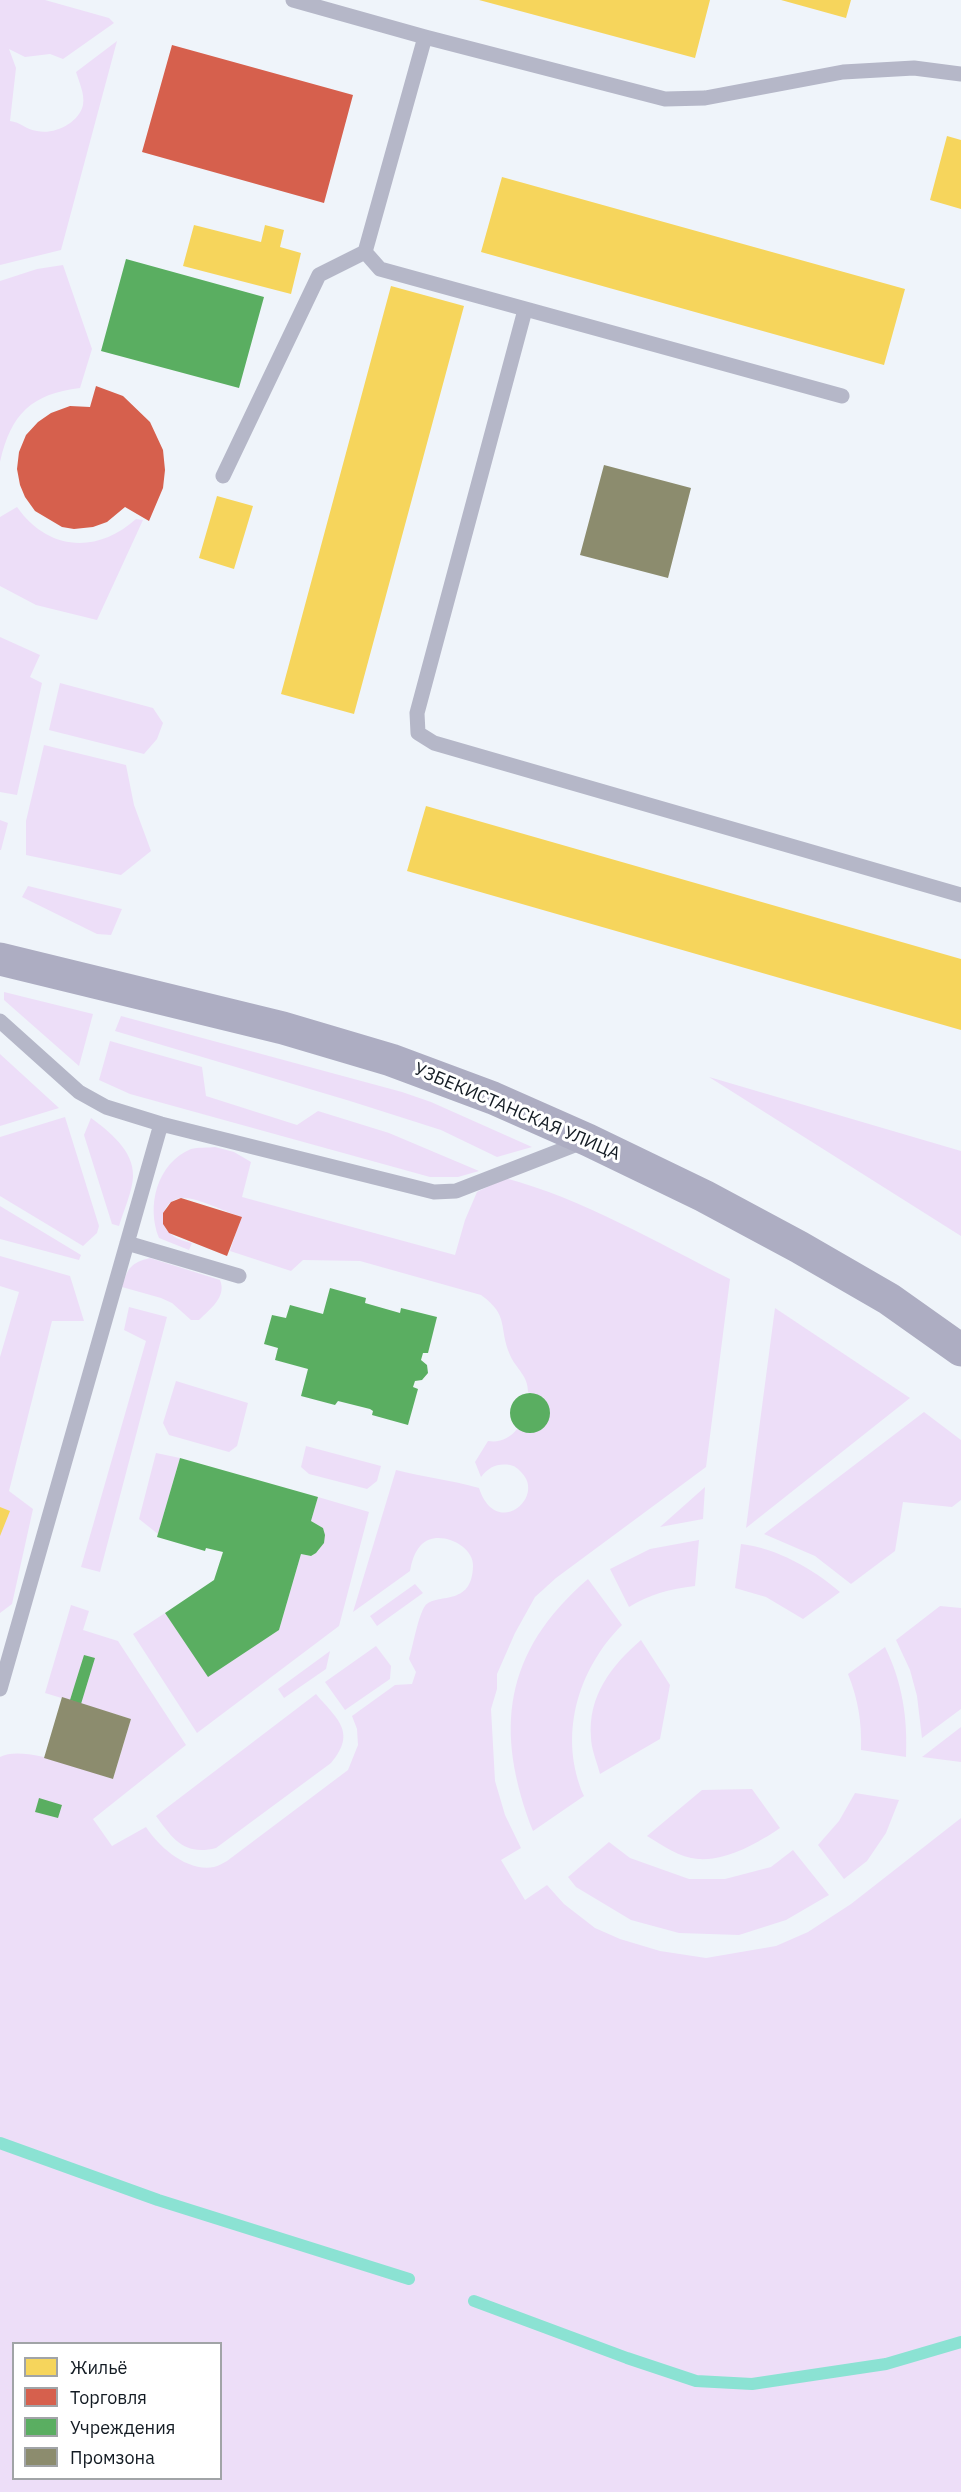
<!DOCTYPE html>
<meta charset="utf-8">
<style>
body{margin:0}
#map{position:relative;width:961px;height:2492px;overflow:hidden;background:#eff4fa;font-family:"IBM Plex Sans",sans-serif}
canvas{display:block}
.legend{position:absolute;left:12px;top:2342px;width:210px;height:138px;box-sizing:border-box;background:#fff;border:2px solid #a1a4a7;margin:0;padding:8px 10px;list-style:none;font-size:18px;color:#131b23}
.legend li{display:flex;align-items:center;gap:12px;height:30px}
.legend b{width:30px;border:2px solid #a1a4a7}
</style>
<div id="map">
<canvas width="961" height="2492"></canvas>
<ul class="legend">
<li><b style="height:16px;background:#f6d55c"></b>Жильё</li>
<li><b style="height:16px;background:#d6604d"></b>Торговля</li>
<li><b style="height:16px;background:#5aae61"></b>Учреждения</li>
<li><b style="height:16px;background:#8c8c6e"></b>Промзона</li>
</ul>
</div>
<script>
const c = document.querySelector('canvas').getContext('2d');
c.lineJoin = 'round';
function fill(path, color) { c.fillStyle = color; c.fill(path, 'evenodd'); }
function strokePath(path, color, width, dash) { c.strokeStyle = color; c.lineWidth = width; c.lineCap = dash ? 'butt' : 'round'; c.setLineDash(dash || []); c.stroke(path); }
function write(font, color, halo, rows, align = 'center') {
  c.font = font + ' "IBM Plex Sans",sans-serif'; c.lineWidth = 6; c.setLineDash([]); c.textBaseline = 'middle'; c.strokeStyle = halo; c.fillStyle = color; for (const [text, x, y, turn = 0] of rows) {
    c.save(); c.translate(x, y); c.rotate((+turn || 0) * Math.PI / 180); c.textAlign = isNaN(turn) ? turn : align; if (halo) c.strokeText(text, 0, 0); c.fillText(text, 0, 0); c.restore();
  }
}
fill(new Path2D(`
 M0,0H45L109,18L114,23L63,59L50,54L25,57L9,49L16,68L10,121C20,122 27,130 37,131C54,135 79,123 83,105C85,94 79,82 76,72L117,41L61,250L0,265Z
 M63,265L92,349L80,388C31,394 11,414 0,462V281L37,269Z
 M17,507C48,551 97,554 136,519L143,520L97,620L36,605L0,586V517Z
 M0,637L40,655L30,677L42,683L17,795L0,792Z
 M60,683L153,708L163,723L157,739L144,754L49,730Z
 M44,745L126,765L134,805L151,851L121,875L26,855V821Z
 M0,820L8,823L1,850H0Z
 M28,886L122,909L111,935L97,934L22,897Z
 M4,992L93,1014L79,1066L4,1000Z
 M121,1016L402,1092L431,1102L532,1147L497,1157L441,1130L350,1101L115,1031Z
 M110,1041L202,1067L206,1096L297,1125L318,1111L389,1133L479,1171L458,1177H430L130,1094L99,1080Z
 M0,1054L59,1108L0,1126Z
 M709,1077L961,1151V1236Z
 M65,1117L99,1226L97,1233L83,1246L0,1196V1137Z
 M91,1118C109,1131 134,1151 133,1176C133,1190 123,1212 119,1226L112,1224L84,1135Z
 M215,1147L234,1152L251,1162L242,1197L455,1255L465,1220L477,1192L505,1178C584,1199 657,1243 730,1279L706,1467L556,1578L535,1597L515,1633L497,1674V1689L491,1709L495,1781L505,1815L521,1848L501,1860L525,1900L547,1885L564,1904L595,1928L620,1939L660,1951L706,1958L776,1946L808,1932L851,1904L961,1818V2492H0V1757C24,1744 87,1771 113,1779L131,1719L45,1693L71,1605L89,1611L83,1630L118,1641L186,1745L93,1819L112,1846L146,1827C159,1847 187,1872 214,1867C218,1866 223,1863 227,1861L348,1770L358,1745L357,1729L352,1716L395,1685L412,1684L416,1672L409,1659C413,1646 418,1616 425,1606C436,1592 472,1608 473,1566C474,1544 436,1528 421,1545C414,1553 412,1561 410,1571L353,1612L396,1470C424,1477 451,1480 479,1488C496,1540 547,1497 521,1472C517,1468 515,1466 510,1465C497,1463 489,1467 481,1477L475,1462L488,1441C500,1443 510,1438 517,1429L532,1433L546,1425L550,1411L543,1397L528,1392C528,1375 516,1369 510,1355C498,1327 510,1316 481,1295L360,1261L303,1260L291,1271L230,1251L241,1217C226,1212 197,1197 182,1198C164,1199 157,1222 170,1233C175,1239 184,1241 192,1243L189,1250L159,1238C146,1206 157,1163 191,1149C198,1147 208,1148 215,1147ZM14,2344H220V2478H14Z
 M0,1206L81,1255L79,1260L0,1239Z
 M0,1256L70,1276L84,1321H52L9,1491L33,1509L12,1604L0,1613V1357L19,1292L0,1286Z
 M150,1258L220,1280C227,1297 210,1309 199,1320H191L172,1303L161,1298L122,1287C128,1267 131,1263 150,1258Z
 M129,1307L167,1317L100,1572L81,1567L146,1341L124,1330Z
 M775,1308L910,1398L746,1528Z
 M176,1381L248,1403L237,1446L229,1452L169,1435L163,1423Z
 M924,1412L961,1440V1500L952,1507L903,1502L895,1551L851,1584L815,1556L764,1534Z
 M306,1446L381,1466L377,1481L367,1489L309,1474L301,1467Z
 M156,1453L180,1458L158,1534L139,1519Z
 M705,1487L703,1519L660,1527Z
 M318,1497L369,1512L339,1626L197,1733L133,1634L165,1613L209,1676L279,1630L301,1554L311,1556C324,1549 324,1541 323,1528L311,1521Z
 M699,1540L695,1586C670,1589 650,1594 629,1607L610,1569L650,1549Z
 M741,1544C777,1548 813,1569 840,1592L803,1619L766,1597L735,1588Z
 M588,1579L622,1625C577,1670 558,1737 584,1796L533,1831C494,1731 503,1652 588,1579Z
 M415,1584L423,1593L377,1626L370,1616Z
 M940,1606L961,1608V1709L922,1738L917,1696L910,1670L896,1640Z
 M641,1640L670,1685L660,1739L600,1774C597,1762 591,1749 591,1737C588,1696 611,1666 641,1640Z
 M376,1646L391,1666L390,1679L345,1710L325,1682Z
 M885,1647C902,1681 908,1718 906,1757L861,1750C862,1722 858,1699 848,1674Z
 M330,1651L326,1669L284,1698L278,1689Z
 M316,1694C336,1718 358,1732 331,1763L216,1848C184,1856 173,1839 156,1816Z
 M961,1727V1762L922,1757Z
 M752,1789L780,1828C758,1843 727,1861 698,1859C680,1858 662,1845 647,1836L702,1790Z
 M855,1793L899,1800L886,1833L867,1861L844,1879L818,1845L839,1821Z
 M609,1842L630,1858L689,1879H725L771,1867L793,1850L829,1895L786,1920L739,1935L679,1933L631,1920L576,1887L568,1877Z`), '#eddef8');
fill(new Path2D(`
 M479,0H710L695,58Z
 M781,0H851L846,18Z
 M947,136L961,140V209L930,200Z
 M502,177L905,289L884,365L481,252Z
 M194,225L261,242L265,225L284,230L280,247L301,253L291,294L183,266Z
 M391,286L464,306L354,714L281,694Z
 M217,496L253,506L234,569L199,558Z
 M426,806L961,959V1030L407,871Z
 M0,1507L10,1511L0,1536Z`), '#f6d55c');
fill(new Path2D(`
 M172,45L353,95L324,203L142,152Z
 M96,386L123,396L150,422L163,450L165,470L163,488L149,521L125,507L107,522L93,527L74,529L62,527L35,511L25,497L20,485L17,469L19,452L26,435L38,422L51,413L70,406L90,407Z
 M181,1198L242,1217L227,1256L169,1233L163,1224V1213L171,1202Z`), '#d6604d');
fill(new Path2D(`
 M126,259L264,297L239,388L101,351Z
 M330,1288L366,1298L365,1303L400,1313L401,1308L437,1317L428,1353H423L421,1360L427,1365L428,1373L422,1380L415,1381L413,1387L418,1389L408,1425L372,1415L373,1411L370,1409L338,1401L335,1405L301,1396L308,1369L275,1360L278,1348L264,1344L272,1315L286,1318L290,1305L323,1314Z
 M510 1413a20 20 0 1 1 40 0a20 20 0 1 1-40 0Z
 M180,1458L318,1497L311,1521L323,1528L325,1535L324,1543L316,1553L311,1556L301,1554L279,1630L208,1677L165,1613L214,1580L223,1552L206,1548L205,1551L157,1537Z
 M84,1655L95,1658L81,1704L70,1700Z
 M39,1798L62,1805L58,1818L35,1812Z`), '#5aae61');
fill(new Path2D(`
 M604,465L691,488L668,578L580,555Z
 M62,1697L131,1719L113,1779L44,1758Z`), '#8c8c6e');
strokePath(new Path2D(`
 M0,2143L158,2200L409,2279
 M474,2301L627,2358L696,2381L752,2384L886,2364L961,2342`), '#8be2d3', 12);
strokePath(new Path2D(`
 M293,0L425,37L665,99L705,98L843,72L914,68L961,74
 M365,252L380,269L842,396
 M525,310L417,713L418,733L434,743L961,895
 M223,476L319,275L365,252L425,37
 M0,1021L79,1092L106,1107L161,1124L434,1192L456,1191L585,1141
 M127,1243L239,1276
 M0,1689L161,1124`), '#b5b7c8', 15);
strokePath(new Path2D(`
 M0,959L283,1028L391,1060L493,1098L588,1140L704,1196L799,1247L889,1299L961,1350`), '#adadc2', 33);
write('18px', '#131b23', '#fff', [
 ["УЗБЕКИСТАНСКАЯ УЛИЦА",517,1112,23]
]);
</script>
